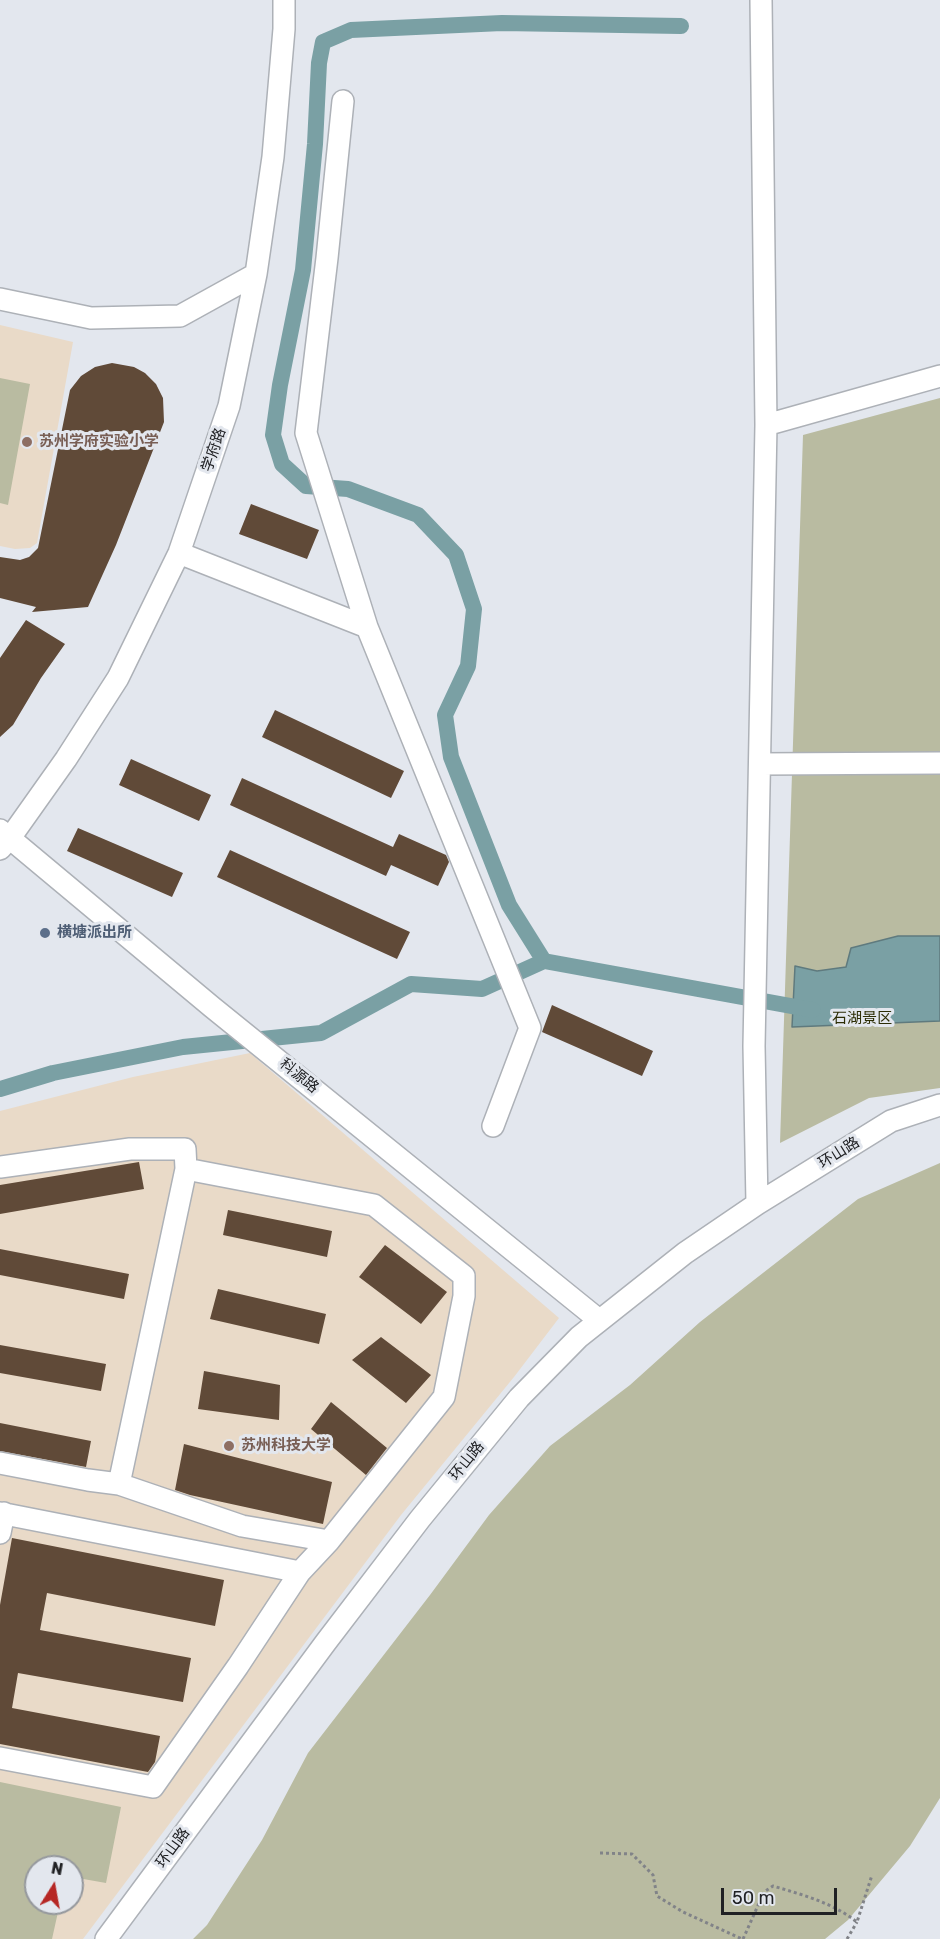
<!DOCTYPE html>
<meta charset="utf-8">
<style>
body{margin:0}
#map{position:relative;width:940px;height:1939px;overflow:hidden;background:#e3e7ee;font-family:Rubik,sans-serif}
canvas{display:block}
.north{position:absolute;left:24px;top:1855px;width:60px;height:60px;box-sizing:border-box;background:#e3e7ee;border:2px solid #95989d;border-radius:50%;rotate:11deg;font-size:16px;font-weight:700;line-height:24px;text-align:center;color:#202124}
.north::after{content:'';display:block;margin:auto;width:21px;height:27px;background:#b62724;clip-path:polygon(50% 0,100% 100%,50% 72%,0 100%)}
.scale{position:absolute;left:721px;top:1888px;width:116px;height:27px;box-sizing:border-box;border:3px solid #202124;border-top:0;padding-left:8px;font-size:18px;line-height:21px;white-space:nowrap;color:#202124;-webkit-text-stroke:4px #e3e7ee;paint-order:stroke}
</style>
<div id="map">
<canvas width="940" height="1939"></canvas>
<div class="north">N</div>
<div class="scale">50 m</div>
</div>
<script>
const c = document.querySelector('canvas').getContext('2d');
c.lineJoin = 'round';
function fill(path, color) { c.fillStyle = color; c.fill(path, 'evenodd'); }
function strokePath(path, color, width, dash) { c.strokeStyle = color; c.lineWidth = width; c.lineCap = dash ? 'butt' : 'round'; c.setLineDash(dash || []); c.stroke(path); }
function write(font, color, halo, rows, align = 'center') {
  c.font = font + ' Rubik,"Noto Sans SC",sans-serif'; c.lineWidth = 6; c.setLineDash([]); c.textBaseline = 'middle'; c.strokeStyle = halo; c.fillStyle = color; for (const [text, x, y, turn = 0] of rows) {
    c.save(); c.translate(x, y); c.rotate((+turn || 0) * Math.PI / 180); c.textAlign = isNaN(turn) ? turn : align; if (halo) c.strokeText(text, 0, 0); c.fillText(text, 0, 0); c.restore();
  }
}
fill(new Path2D(`
 M0,325L73,342L37,543L30,548L15,549L0,546Z
 M250,1053L559,1318L514,1377L401,1515L83,1939H0V1111L133,1077ZM36,1867H72V1903H36Z`), '#e9dac8');
fill(new Path2D(`
 M0,378L30,384L8,505L0,503Z
 M940,398V1088L869,1098L780,1143L803,435Z
 M940,1163V1798L910,1846L848,1920L825,1939H193L207,1925L262,1840L308,1753L430,1595L489,1515L550,1446L630,1385L700,1322L858,1199Z
 M0,1782L121,1807L106,1883L72,1877V1867H36V1903H60L52,1939H0Z`), '#b9bba1');
const water = new Path2D(`
 M898,936H940V1021L792,1027L795,966L817,971L846,967L851,948Z`);
fill(water, '#7aa0a4');
strokePath(water, '#5f7a7e', 1.5);
strokePath(new Path2D(`
 M544,961L509,905L451,757L445,715L468,666L474,609L456,555L418,515L348,489L306,486L282,464L273,435L280,385L303,270L315,144L319,63L323,42L351,30L502,23L681,26
 M0,1089L53,1073L183,1047L321,1033L411,984L482,989L544,961L813,1010`), '#7aa0a4', 16);
fill(new Path2D(`
 M112,363L134,367L145,373L156,384L163,398L164,422L116,545L88,607L32,612L36,607L0,598V557L20,560L29,557L38,548L70,390L81,376L95,367Z
 M251,504L319,530L307,559L239,534Z
 M26,620L65,644L41,678L13,725L0,737V658Z
 M275,710L404,771L391,798L262,737Z
 M131,759L211,795L199,821L119,785Z
 M242,778L393,847L399,834L446,855L449,862L438,886L391,865L386,876L230,805Z
 M78,828L183,873L172,897L67,851Z
 M230,850L410,932L397,959L217,877Z
 M552,1005L653,1051L642,1076L542,1032Z
 M139,1162L144,1189L0,1214V1185Z
 M228,1210L332,1231L327,1257L223,1235Z
 M385,1245L447,1292L421,1324L359,1277Z
 M0,1249L129,1274L124,1299L0,1275Z
 M218,1289L326,1314L319,1344L210,1319Z
 M381,1337L431,1375L406,1403L352,1360Z
 M0,1345L106,1364L101,1391L0,1373Z
 M204,1371L280,1385L279,1420L198,1409Z
 M331,1402L387,1448L366,1475L311,1429Z
 M0,1423L91,1441L86,1467L0,1451Z
 M184,1444L332,1482L323,1524L190,1495L175,1490Z
 M12,1538L224,1580L215,1626L47,1593L40,1630L191,1658L183,1702L18,1673L12,1708L160,1736L155,1762L148,1772L0,1744V1605Z`), '#604a38');
const minor = new Path2D(`
 M343,101L327,258L306,433L367,627
 M0,299L91,318L180,316L256,274
 M766,425L940,376
 M179,553L367,627L530,1028L493,1126
 M760,764L940,763
 M0,830L212,1007L599,1320
 M0,849L10,838L66,759L118,678L179,553L229,406L256,274L273,157L284,29V0
 M0,1167L130,1149H185L186,1169L119,1484
 M757,1204L754,1046L766,425L761,0
 M0,1463L88,1480L119,1484L242,1526L329,1541
 M0,1513L300,1572
 M0,1533L4,1513
 M0,1758L153,1787L238,1666L300,1572L329,1541L444,1397L464,1296V1276L374,1205L186,1169
 M106,1939L326,1642L420,1519L519,1398L579,1337L685,1253L757,1204L891,1121L940,1105`);
strokePath(minor, '#adb1b7', 24);
strokePath(new Path2D(`
 M600,1853L632,1854L653,1875L657,1896L683,1912L742,1939
 M743,1939L764,1892L773,1886C803,1895 831,1902 857,1922L872,1875
 M847,1939L857,1922`), '#818388', 3, [3, 3]);
strokePath(minor, '#fff', 21);
for (const [x, y, r, color] of [
 [27,442,6,"#8d6e63"],
 [45,933,6,"#5c6f8a"],
 [229,1446,6,"#8d6e63"]
]) { const dot = new Path2D(); dot.arc(x, y, r, 0, 2 * Math.PI); c.fillStyle = color; c.fill(dot); strokePath(dot, '#e3e7ee', 2); }
write('bold 15px', '#785e54', '#e3e7ee', [
 ["苏州学府实验小学",39,442],
 ["苏州科技大学",241,1446]
], 'left');
write('15px', '#202124', '#e3e7ee', [
 ["学府路",214,450,-71],
 ["科源路",299,1076,39],
 ["环山路",839,1153,-32],
 ["环山路",467,1461,-51],
 ["环山路",173,1848,-54]
]);
write('bold 15px', '#4e5e75', '#e3e7ee', [
 ["横塘派出所",57,933]
], 'left');
write('15px', '#2c2d05', '#e3e7ee', [
 ["石湖景区",862,1019]
]);
</script>
